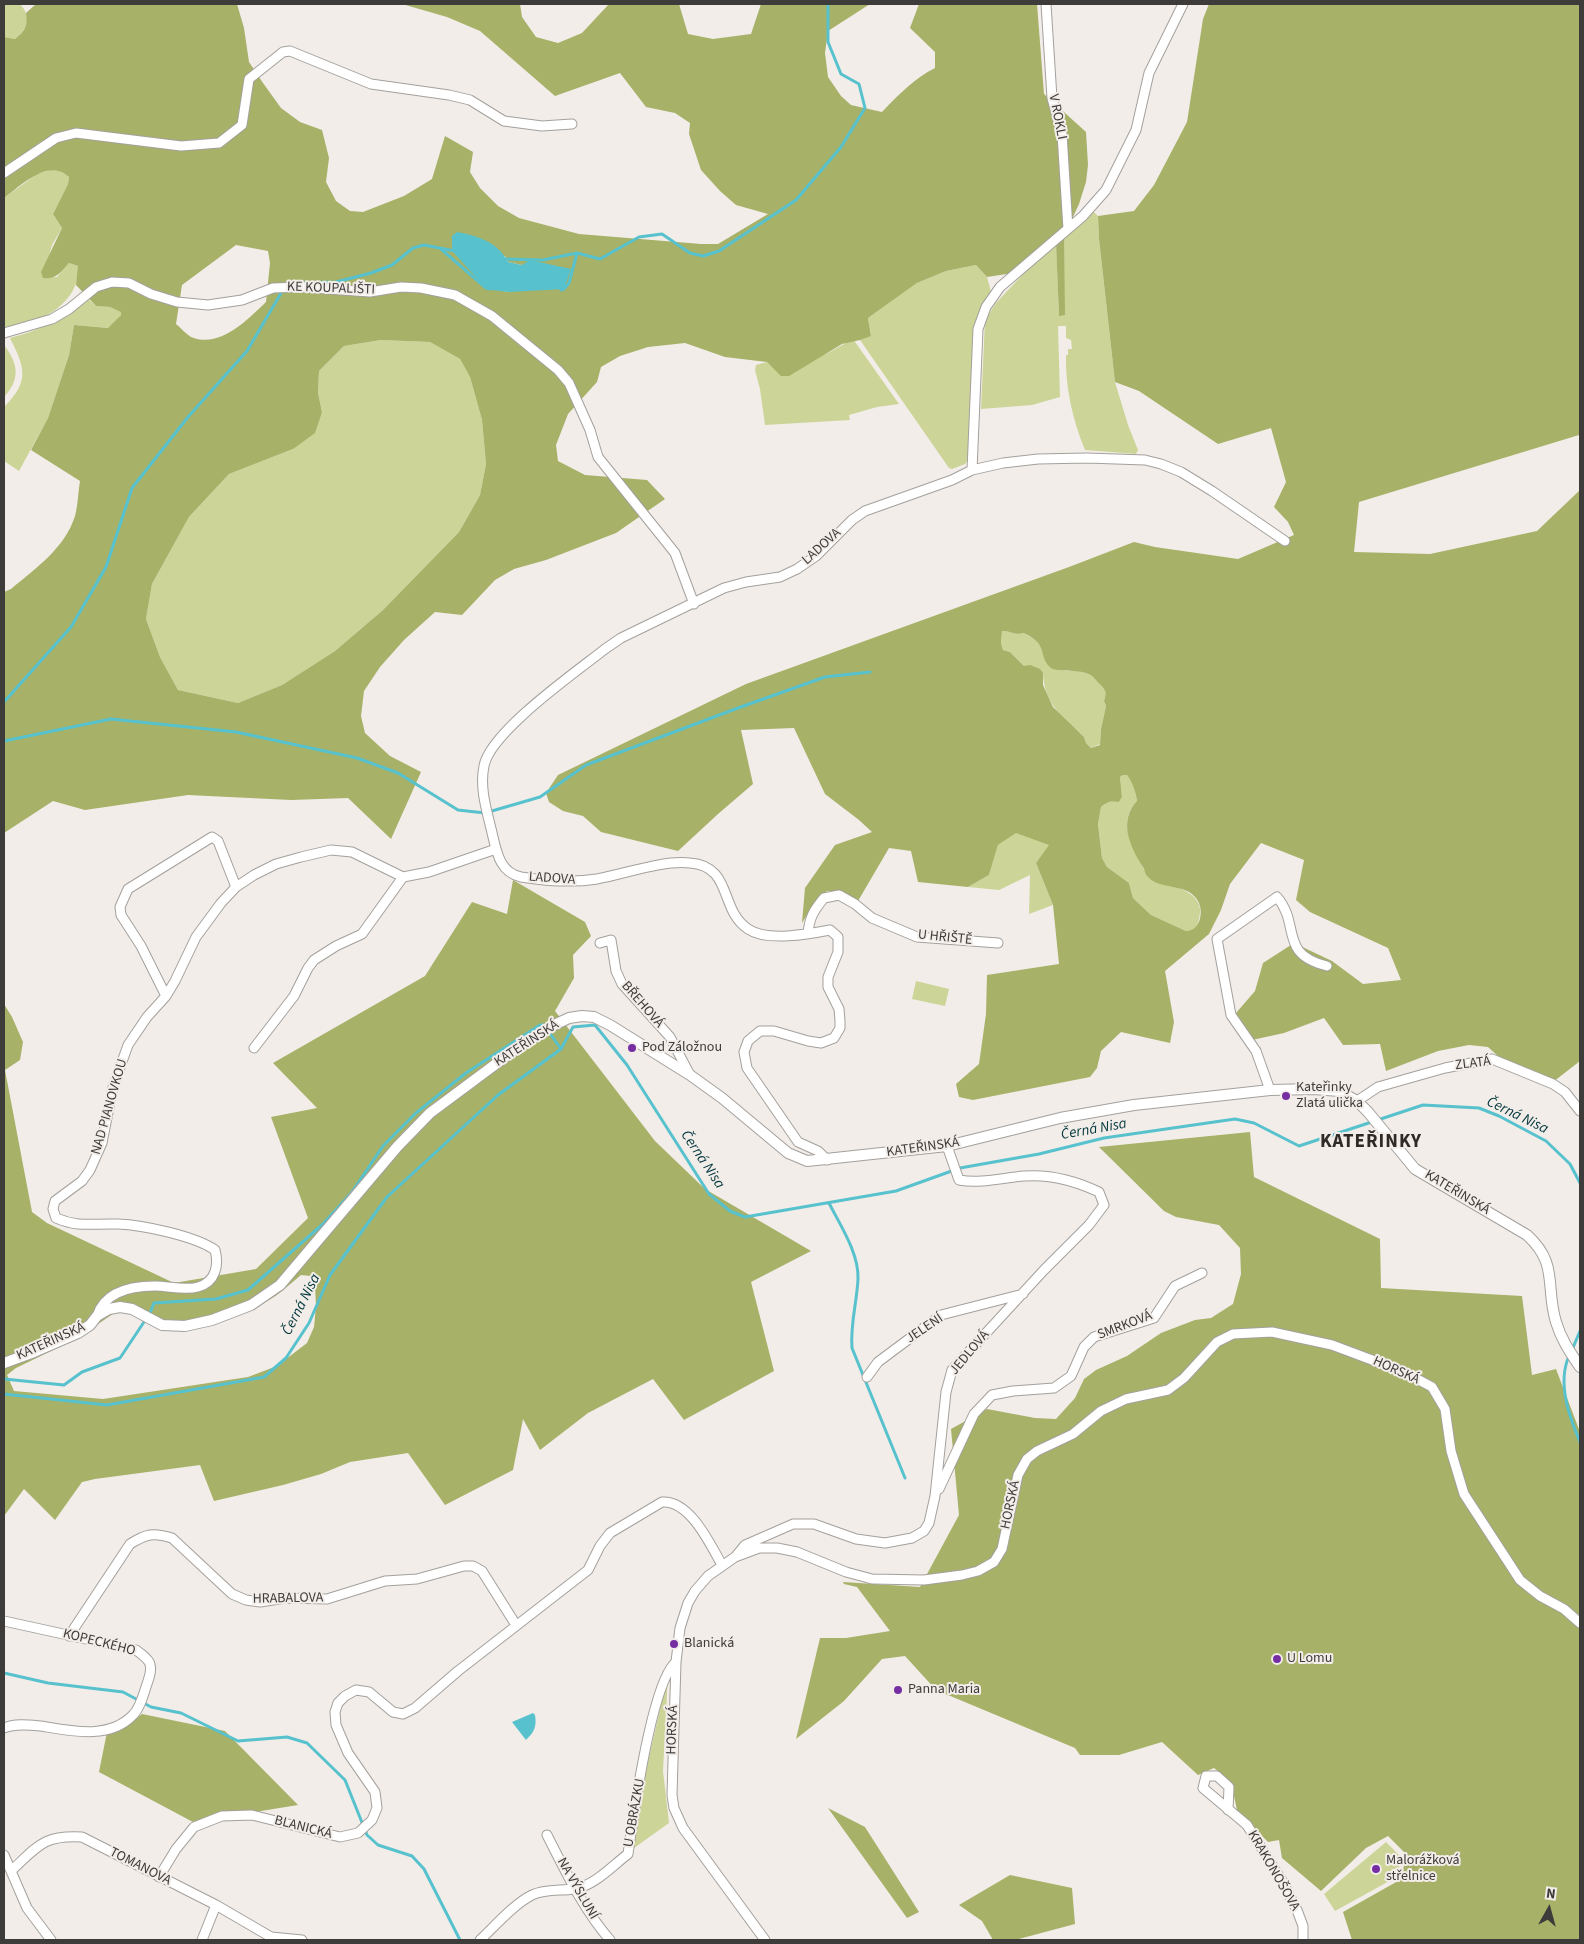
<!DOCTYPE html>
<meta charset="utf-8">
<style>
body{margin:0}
#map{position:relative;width:1584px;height:1944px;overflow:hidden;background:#f2ede9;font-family:"Source Sans 3",sans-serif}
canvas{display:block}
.frame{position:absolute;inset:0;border:5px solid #3e3c3b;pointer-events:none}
.north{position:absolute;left:1524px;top:1884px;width:50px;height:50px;-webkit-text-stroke:4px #f2ede9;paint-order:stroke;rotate:7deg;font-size:14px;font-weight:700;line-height:20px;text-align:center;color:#3e3c3b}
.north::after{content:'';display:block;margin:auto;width:18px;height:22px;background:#3e3c3b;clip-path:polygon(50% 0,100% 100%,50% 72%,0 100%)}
</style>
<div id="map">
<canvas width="1584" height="1944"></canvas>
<div class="frame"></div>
<div class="north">N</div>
</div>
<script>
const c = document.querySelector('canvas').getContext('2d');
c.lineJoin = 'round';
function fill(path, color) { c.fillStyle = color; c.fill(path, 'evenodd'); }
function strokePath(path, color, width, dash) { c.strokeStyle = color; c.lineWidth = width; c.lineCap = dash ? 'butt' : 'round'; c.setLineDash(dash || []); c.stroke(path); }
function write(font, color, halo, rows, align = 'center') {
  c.font = font + ' "Source Sans 3",sans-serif'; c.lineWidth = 4; c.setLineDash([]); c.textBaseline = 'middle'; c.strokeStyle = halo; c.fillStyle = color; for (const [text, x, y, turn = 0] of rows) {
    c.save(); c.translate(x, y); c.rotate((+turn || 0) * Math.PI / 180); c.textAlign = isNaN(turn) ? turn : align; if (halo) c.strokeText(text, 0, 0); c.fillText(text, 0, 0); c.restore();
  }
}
fill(new Path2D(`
 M4,4H20C32,17 28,29 15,39L4,37Z
 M54,169L64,172L69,177L68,184L53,214L62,228L52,245L43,278L57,277L69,263L78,266C81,304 37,326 4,327V198L37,174Z
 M1093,211L1098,216L1099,239L1115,382L1128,425L1138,450L1136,454L1085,450C1073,421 1065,387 1066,355H1068V349H1072L1071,340L1066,338V326H1058L1060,397L1032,405L981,409L985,320L996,303L1026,271L1056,242L1059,315L1064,236Z
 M976,265L987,277L991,292L979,311L974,329L970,400L969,459L965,464L952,469L949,468L860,340L871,335L868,318L917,283L946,271Z
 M86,297L96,306L110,307L121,311V315L109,328L74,325L69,355L48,418L19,471L4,461V407C30,381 25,368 10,338C43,329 60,321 86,297Z
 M853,339L899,404L877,407L849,415L850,420L765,425L760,389L755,370L756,365L767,362L771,366L826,354Z
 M381,340L430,342L460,359L470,377L482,420L486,464L480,495L459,532L383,610L335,651L282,685L238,703L178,690L160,657L146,619L152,584L189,517L229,474L293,449L322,412L318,393L319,371L344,346Z
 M4,345C18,363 21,379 4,397Z
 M1002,631C1010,630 1015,636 1023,633L1036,640L1064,671H1079L1091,674L1105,688L1106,695L1104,701L1106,706L1101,729L1100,744L1091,748L1086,743L1084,737C1063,717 1044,704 1043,673L1024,666L1010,652L1003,650L1001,643Z
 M1123,775H1127C1132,782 1136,792 1137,801C1114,824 1137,854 1148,877C1167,885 1208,890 1199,919C1197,927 1195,931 1186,931L1151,915L1133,898L1129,883L1107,867L1102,858L1098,824L1101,807L1108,801L1119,802L1122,797L1120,777Z
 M1017,832L1050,845L1036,863L1053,905L1029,914L1030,875L999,890L968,887L989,875L998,845Z
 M916,981L949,989L945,1006L912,999Z
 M668,1674L663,1771L669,1823L634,1848L632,1832Z
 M1386,1842L1403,1859L1393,1879L1335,1911L1324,1894Z`), '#ccd597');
fill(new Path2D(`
 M36,4H237L244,28L249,62L263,83L281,108L300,122L322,130L329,158L326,182L336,201L350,211L363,212L404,196L432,179L445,136L473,152L470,172L480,188L498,206L519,218L579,234L701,244H718L768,214L736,205L720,191L701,170L689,134L690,123L675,113L646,107L620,73L555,96L480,31L447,17L402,4H520L522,17L536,37L558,43L582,33L609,4H679L688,34L713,39L751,34L761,4H870L828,31L825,53L828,77L841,96L851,105L882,112C897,96 915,78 935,68V52L910,28L919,4H1037L1044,94L1086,132L1088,165L1086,182L1079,204L1064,236L1065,315L1059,316L1056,243L1026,271L987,277L976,265L946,271L917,283L868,318L871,336L860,340L842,344L789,376H781L767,362L725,357L685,343L648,347L620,356L601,367L597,382L568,414L556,445L558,461L585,475L647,480L665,499L616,533L546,560L514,569L495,580L462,615L435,612L404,640L380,667L364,691L361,716L365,733L390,756L421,772L391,839L348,798L291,800L188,795L85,810L53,801L4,833V592L11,589C36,568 65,548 75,516C78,505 78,493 80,481L31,450L48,418L69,355L74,325L108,328L121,315V312L110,307L96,306L76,285L78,266L69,263C61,272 56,280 43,278L41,272L62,228L53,214L68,184L69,177C49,157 20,186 4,198V37L15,39C25,31 28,26 26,13ZM236,245L268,251L270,263L266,302C247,320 220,349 191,337C186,334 181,328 176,324L182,285ZM505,256L508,262L522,265L509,292L486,288L473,273ZM381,340L430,342L460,359L470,377L482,420L486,464L480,495L459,532L383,610L335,651L282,685L238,703L178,690L160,657L146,619L152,584L189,517L229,474L293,449L315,433L322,412L318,393L319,371L344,346Z
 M1209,4H1580V439L1579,435L1359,502L1354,552L1430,554L1537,531L1580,490V1061L1553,1082L1499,1057L1488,1047L1469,1045L1438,1051L1386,1071L1380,1044L1343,1045L1324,1018L1284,1033L1252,1040L1236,1013L1255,991L1263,963L1294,943L1332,961L1363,984L1401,980L1388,948L1310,912L1296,900L1304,860L1261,843L1230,884L1221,910L1209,934L1165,971L1174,1022L1170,1043L1121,1032L1101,1051L1097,1068L1090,1077L973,1100L959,1097L956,1084L979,1064L986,1014L987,975L1059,964L1053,905L1036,863L1049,845L1016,833L998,845L989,875L968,887L918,882L911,851L889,848L858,901L841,892L827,891L817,899L802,923L805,888L835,845L872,832L859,820L825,794L794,728L741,730L753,784L718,814L678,851L601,832L583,816L563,811L549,802L546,793L558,775L746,684L1069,567L1134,542L1155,547L1238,559L1294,535L1288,522L1274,507L1286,482L1271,428L1218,444L1139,391L1115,382L1099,239L1098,216L1134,211L1154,185L1187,122L1203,19ZM1002,631C1010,630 1015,636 1023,633C1050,644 1037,656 1051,668C1056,672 1078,669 1089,674C1094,676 1096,681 1100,684C1106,690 1107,693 1104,701L1106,706L1101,729L1100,745L1091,748L1086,743L1084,737L1053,707L1043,685V673L1040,669L1030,665L1024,666L1010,652L1003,650L1001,643ZM1123,775H1127C1132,782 1136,792 1137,801C1118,821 1130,847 1143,867C1145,870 1145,875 1148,877C1160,890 1184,883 1196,898C1205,909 1201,931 1186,931L1151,915L1133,898L1129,883L1107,867L1102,858L1098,824L1101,807C1108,801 1111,801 1119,802L1122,797L1120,777Z
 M513,880L585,922L591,936L573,955L574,978L555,1011L655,1141L705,1189L811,1251L751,1282L774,1371L684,1420L653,1379L588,1413L540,1450L523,1419L513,1470L445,1505L408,1453L350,1462L321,1474L283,1485L214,1501L200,1465L95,1479L82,1482L55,1520L24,1489L4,1516V1004L12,1017L23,1042L20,1060L5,1070L32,1212L47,1223L174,1283L256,1269L308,1218L271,1117L317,1108L273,1063L425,976L472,902L507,914ZM301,1275L311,1276L315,1286L316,1306L314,1327L307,1343L277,1366L248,1377L103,1399L14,1391L7,1375L16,1368L78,1338L117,1311L140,1310L162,1331C202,1331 232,1320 267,1301C279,1295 290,1284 301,1275Z
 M1250,1132L1254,1177L1380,1239L1381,1288L1522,1296L1532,1375L1556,1369L1580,1432V1940H1352L1343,1912L1398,1881L1408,1856L1388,1836L1366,1848L1321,1891L1282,1858L1279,1840L1268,1842L1237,1810L1231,1782L1214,1768L1198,1775L1162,1742L1119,1755H1080L1075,1748L936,1690L905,1656L882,1659L844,1701L796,1739L820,1638H846L890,1631L857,1587L844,1584L843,1582L920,1587L959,1515L951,1429L987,1409L1035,1418L1056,1419L1075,1398L1084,1379L1096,1370L1127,1356L1161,1333L1195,1320L1211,1318L1233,1304L1241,1274L1240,1248L1219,1225L1176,1217L1164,1211L1099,1147Z
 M142,1714L225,1731L298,1805L193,1822L99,1772L107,1732L126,1727Z
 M828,1808L865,1827L919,1912L907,1918Z
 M1010,1875L1072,1888L1075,1924L1015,1940H993L982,1921L959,1905Z`), '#a7b167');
fill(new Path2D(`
 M457,232C478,236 498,242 508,262L522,265L530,260L571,269L564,289L509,292L491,290L486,288L452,251V236Z
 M533,1713L535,1715C537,1727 534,1732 526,1740L512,1722Z`), '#57c2cd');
strokePath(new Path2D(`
 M441,249L486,288L490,289
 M503,259L543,260L577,253L600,259L639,237L662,234L690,253L703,256L719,251L796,200L841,147L865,108L859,84L841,74L828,42V4
 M561,290L564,289L569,283L577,253
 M4,702L71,627L106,567L132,488L188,417L247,351L287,283L336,282L371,273L392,265L413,248L424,245L455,251
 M4,741L111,719L236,732L357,758L398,773L458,810L485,813L540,797L586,765L738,708L825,677L870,672
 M829,1203C840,1225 859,1253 858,1279C857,1302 850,1324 852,1348L905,1478
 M1572,1350L1580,1331
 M1569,1356C1557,1383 1569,1416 1580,1442
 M4,1379L64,1385L82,1372L120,1358L150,1313L154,1303L216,1299L248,1290L323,1224L352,1192L383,1146L416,1113L466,1073L540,1025H544L561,1049
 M4,1394L107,1405L264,1377L286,1358L309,1323L330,1275L387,1197L498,1095L561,1049L573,1027L595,1025L627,1065L709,1194L730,1211L745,1217L896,1191L960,1168L1039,1154L1104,1138L1235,1119L1254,1123L1299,1146L1423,1105L1479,1108L1499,1116L1546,1141L1570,1164L1580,1183
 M4,1673L48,1683L123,1692L151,1707L181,1713L238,1741L287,1737L307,1743L345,1780L367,1835L378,1845L412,1856L424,1869L460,1940`), '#57c2cd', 3);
const minor = new Path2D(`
 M1046,4L1052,98L1062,134L1068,229
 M4,173L56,138L76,133L181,146L219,143L242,125L249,79L283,52L290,51L371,84L449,95L470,100L504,121L542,126L572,124
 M4,333L52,319L69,309L96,287L112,282L129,283L151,294L177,302L208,305L242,300L273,288L300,287L370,292L401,287L421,288L455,295L492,316L558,370L569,383L590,430L598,457L675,553L694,604
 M972,470L978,329L986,307L1000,287L1083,216L1106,190L1136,130L1149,73L1183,4
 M808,934C809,918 814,910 824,898L839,895L855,904L872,918L917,937L998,943
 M600,943L611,940L616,971L622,984L670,1037L690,1075
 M166,996L141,946L121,915L120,907L128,889L212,837L218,841L236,887
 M254,1048L294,996L308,968L314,960L336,946L362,934L403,877
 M1270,1090L1256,1051L1231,1015L1217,939L1277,897C1301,925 1278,954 1327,966
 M1357,1101L1378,1087L1445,1068L1492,1059L1553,1084L1565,1092L1580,1111
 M827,1160L818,1151L798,1142L747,1068L744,1052L748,1041L760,1031H774L808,1041L821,1043L834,1038L840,1028V1021L839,1009L828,987V977L838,952V937L830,930C809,934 767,942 748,929C719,910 733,866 690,863C662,860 625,874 597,879C572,883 546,881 521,877C501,873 497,854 493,837C488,814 479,790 484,766C490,732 576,672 605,649L621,638L724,588L746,582L780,577L797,569L816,556L852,520L865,511L952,480L972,470L1003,463L1038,459L1087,458L1145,460L1161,464L1181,472L1212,491L1285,541
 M97,1316C105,1291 131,1286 155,1286C169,1286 184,1291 198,1287C216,1282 219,1265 215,1250C195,1236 143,1225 118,1224C94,1223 79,1228 56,1218L53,1209L55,1201L82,1181L90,1170L102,1143L113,1087L128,1045L147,1017L166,996L175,981L196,937L221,903L236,887L254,875L276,864L301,857L331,850L352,852L403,877L429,872L496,849
 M867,1377L878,1362L941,1315L1023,1294
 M939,1489L974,1414L992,1395L1013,1391L1054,1388L1071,1376L1084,1347L1094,1337L1154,1318L1175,1286L1202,1273
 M736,1556L745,1545L793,1524H814L856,1539L885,1543L912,1538L924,1531L929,1523L935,1496L946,1392L952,1370L1044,1270L1089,1225L1104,1205L1099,1192C1076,1181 1049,1174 1024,1176C1002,1178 980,1184 959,1180L947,1146
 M4,1621L136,1650C150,1660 154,1664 148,1681C144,1692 141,1707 133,1715C109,1740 71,1731 41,1726C30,1725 15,1723 4,1728
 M69,1636L130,1544C146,1534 153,1532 172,1538L232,1594L246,1600L260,1602L286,1598L327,1599L385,1581L417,1579L464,1566H473L482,1571L516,1625
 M1228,1810L1229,1787L1217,1776H1206L1203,1788L1247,1825L1282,1881L1297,1910L1303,1926V1940
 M547,1835C566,1872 583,1909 610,1940
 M4,1855L27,1908L51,1940
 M11,1871C38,1846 43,1835 82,1837L216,1905L271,1937L302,1940
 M159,1877L176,1849L194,1827L222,1816L252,1815L340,1837L358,1833L372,1820L377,1808L375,1792L348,1753L336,1725L335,1712L338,1703L345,1696L356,1690L369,1692L393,1712L403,1714L415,1708L458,1671L588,1570L600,1546L610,1533L662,1502C690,1500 710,1544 722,1565
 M202,1940L216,1905
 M480,1940C495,1926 514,1904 532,1895C545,1889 560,1891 574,1889C594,1886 612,1866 628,1854C633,1818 652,1681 676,1662
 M765,1940L683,1828L674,1808L672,1795L676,1662L680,1628L688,1603L695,1591L708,1576L735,1557L759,1548H777L797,1552L846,1572L872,1579L924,1580L962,1575L978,1571L994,1562L1002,1549L1018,1475L1027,1459L1037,1451L1073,1434L1101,1411L1126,1399L1168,1390L1184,1378L1217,1342L1233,1334L1272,1332L1332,1345L1404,1372L1432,1387L1445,1409L1451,1451L1464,1494L1520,1580L1540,1596L1564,1609L1580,1623`);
const tertiary = new Path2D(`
 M4,1363L34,1352L78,1333L90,1325L97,1316L109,1309L120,1307L132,1309L162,1325L185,1326L212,1320L251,1305L280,1285L397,1147L430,1113L520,1046L554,1025L569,1018L582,1016L594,1017L610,1025L690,1075L722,1098L788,1153L807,1161L947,1146L1060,1118L1134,1105L1270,1090L1314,1089L1339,1091L1357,1101L1368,1112L1415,1169L1527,1235C1559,1264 1545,1286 1556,1322C1561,1339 1570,1352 1580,1367`);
strokePath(minor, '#a4a09c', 11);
strokePath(tertiary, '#a4a09c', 12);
strokePath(minor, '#fff', 9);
strokePath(tertiary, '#fff', 10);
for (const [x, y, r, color] of [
 [632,1048,5,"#762fa2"],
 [1286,1096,5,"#762fa2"],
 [674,1644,5,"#762fa2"],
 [1277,1659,5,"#762fa2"],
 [898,1690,5,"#762fa2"],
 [1376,1869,5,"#762fa2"]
]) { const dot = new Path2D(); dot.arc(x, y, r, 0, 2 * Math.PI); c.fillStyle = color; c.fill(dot); strokePath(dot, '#f2ede9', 2); }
write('14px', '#3e3c3b', '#f2ede9', [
 ["V ROKLI",1057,117,79],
 ["KE KOUPALIŠTI",331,289,2],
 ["LADOVA",822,547,-42],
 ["LADOVA",552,879,4],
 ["U HŘIŠTĚ",945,938,6],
 ["BŘEHOVÁ",642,1005,49],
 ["KATEŘINSKÁ",527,1044,-33],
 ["ZLATÁ",1473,1064,-7],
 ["NAD PIANOVKOU",110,1107,-74],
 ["KATEŘINSKÁ",923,1148,-8],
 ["KATEŘINSKÁ",1457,1193,31],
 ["SMRKOVÁ",1125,1326,-21],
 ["JELENÍ",925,1329,-34],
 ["KATEŘINSKÁ",51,1342,-24],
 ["JEDLOVÁ",970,1353,-50],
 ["HORSKÁ",1396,1371,24],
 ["HORSKÁ",1011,1505,-78],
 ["HRABALOVA",288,1599,-1],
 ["KOPECKÉHO",99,1643,14],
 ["HORSKÁ",673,1730,-88],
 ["U OBRÁZKU",635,1813,-80],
 ["BLANICKÁ",303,1828,14],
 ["TOMANOVA",140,1867,27],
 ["KRAKONOŠOVA",1273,1871,60],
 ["NA VÝSLUNÍ",577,1889,60]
]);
write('14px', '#3e3c3b', '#f2ede9', [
 ["Pod Záložnou",642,1048],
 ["Kateřinky",1296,1088],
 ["Zlatá ulička",1296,1104],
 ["Blanická",684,1644],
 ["U Lomu",1287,1659],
 ["Panna Maria",908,1690],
 ["Malorážková",1386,1861],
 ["střelnice",1386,1877]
], 'left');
write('italic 15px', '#02373c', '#f2ede9', [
 ["Černá Nisa",1517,1116,26],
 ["Černá Nisa",1094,1130,-10],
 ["Černá Nisa",702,1160,56],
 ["Černá Nisa",302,1305,-63]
]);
c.letterSpacing = '1px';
write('bold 19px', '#2e2a28', '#f2ede9', [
 ["KATEŘINKY",1371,1143]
]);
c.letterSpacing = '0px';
</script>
